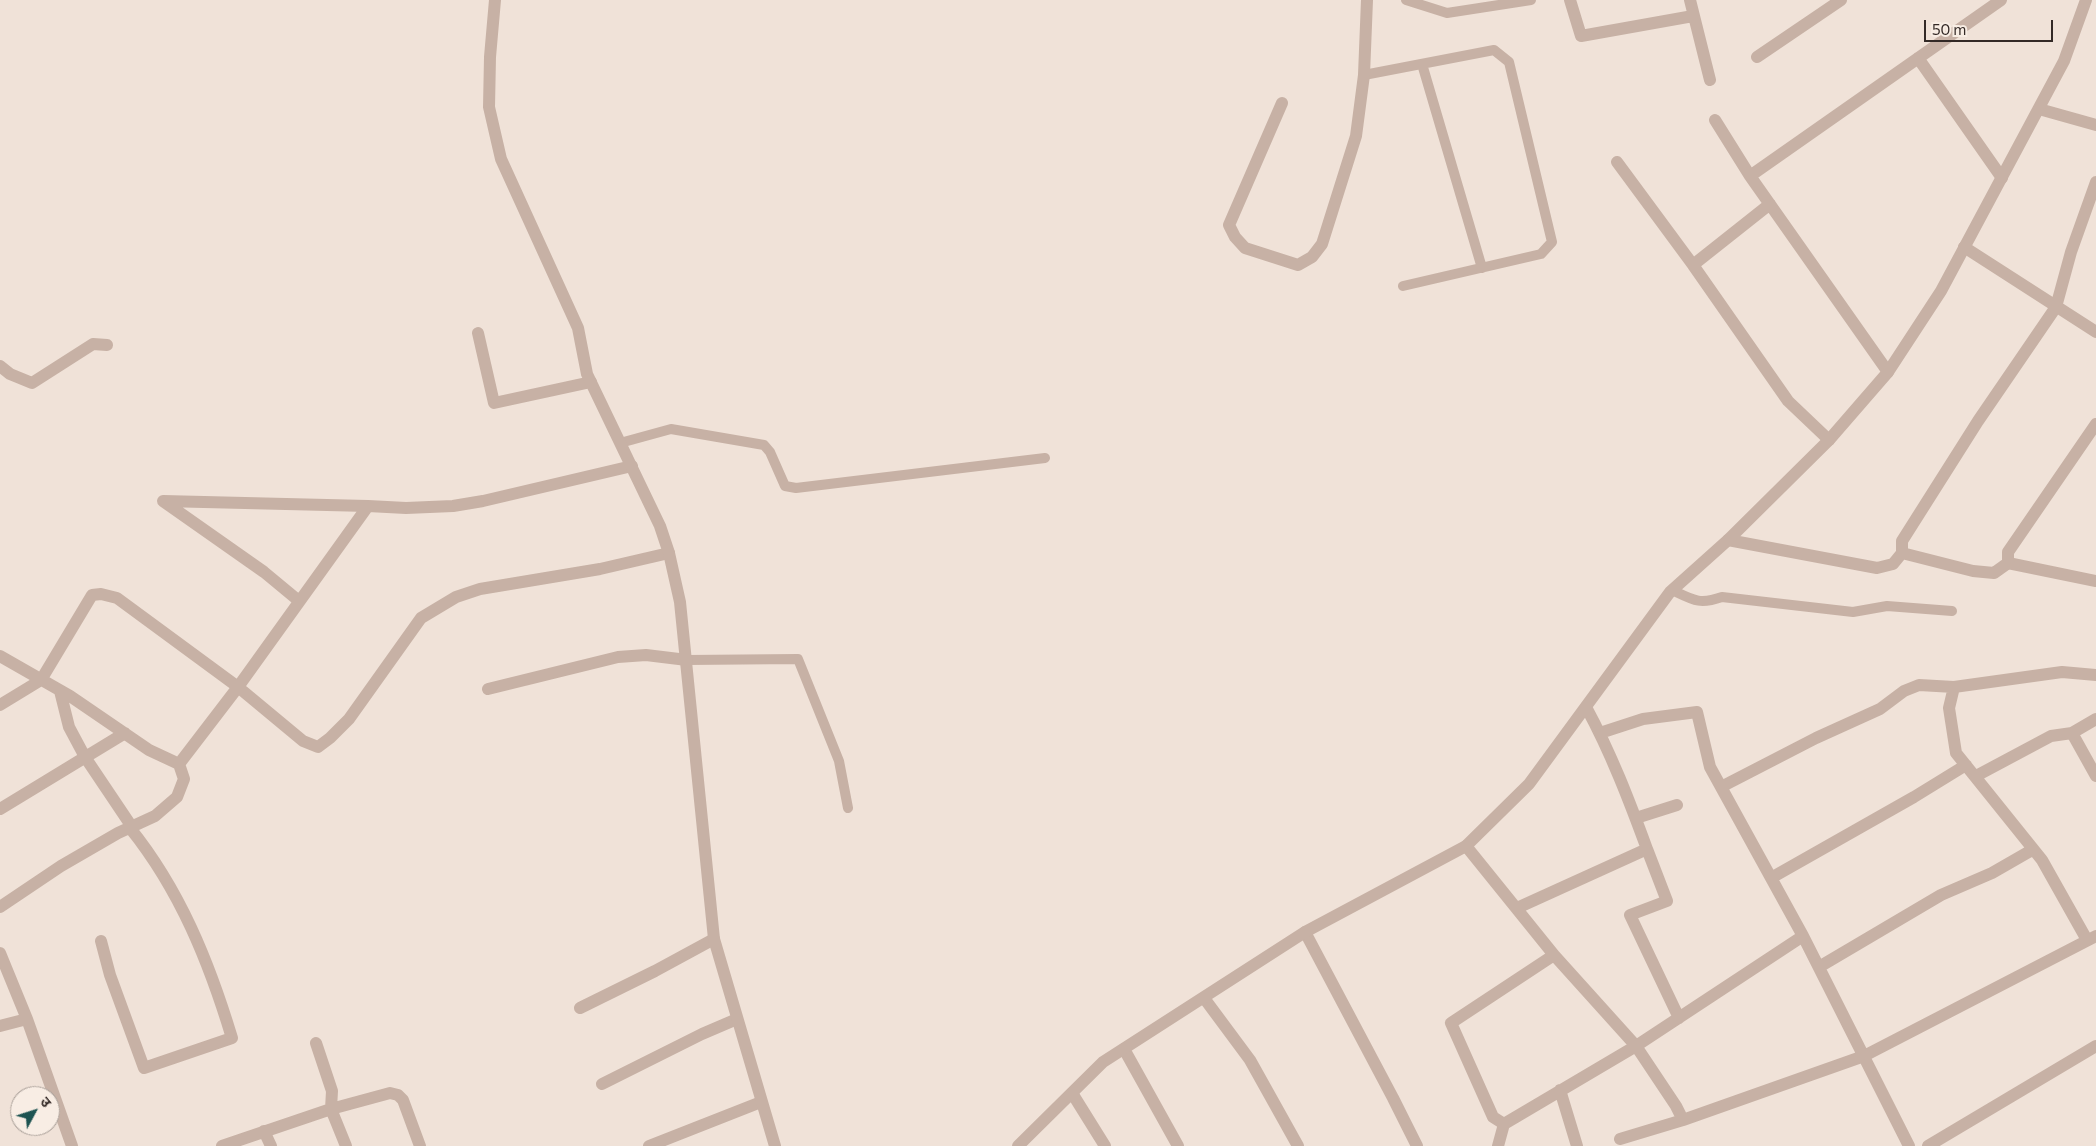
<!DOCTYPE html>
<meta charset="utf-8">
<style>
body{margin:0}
#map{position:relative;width:2096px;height:1146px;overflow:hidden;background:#f0e2d8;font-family:Commissioner,"Noto Sans Devanagari",sans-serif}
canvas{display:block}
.north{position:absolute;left:10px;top:1086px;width:50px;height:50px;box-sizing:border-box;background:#f8ede4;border:1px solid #a99f98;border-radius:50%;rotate:50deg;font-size:14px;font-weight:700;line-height:20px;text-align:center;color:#332926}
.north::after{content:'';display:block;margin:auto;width:18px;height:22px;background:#1d5351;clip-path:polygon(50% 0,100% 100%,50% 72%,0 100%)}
.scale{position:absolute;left:1924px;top:20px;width:129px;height:22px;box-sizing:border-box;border:2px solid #332926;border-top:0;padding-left:6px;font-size:15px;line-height:18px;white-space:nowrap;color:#332926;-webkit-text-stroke:4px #f8ede4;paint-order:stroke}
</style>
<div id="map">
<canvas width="2096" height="1146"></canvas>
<div class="north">उ</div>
<div class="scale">50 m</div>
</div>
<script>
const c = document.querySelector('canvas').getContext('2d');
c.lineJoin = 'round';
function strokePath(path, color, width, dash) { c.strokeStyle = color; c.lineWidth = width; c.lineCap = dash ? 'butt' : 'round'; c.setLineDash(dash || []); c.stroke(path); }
strokePath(new Path2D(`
 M1406,0L1447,13L1531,0
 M1422,64L1482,268
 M1364,75L1494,50L1509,62L1552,242L1541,254L1403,286
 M620,443L671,429L764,445L770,452L785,486L796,488L1045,458
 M1672,590C1693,600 1699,605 1722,597L1853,612L1887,606L1952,611
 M687,660L798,659L839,761L848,808`), '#c7b1a5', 10);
strokePath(new Path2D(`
 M1570,0L1581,36L1693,16
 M1690,0L1710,80
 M1757,57L1841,0
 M1918,58L2002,178
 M1282,103L1229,225L1235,237L1245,248L1298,265L1312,257L1322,244L1356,136L1364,75L1367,0
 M2039,109L2096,125
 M1715,120L1750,176L1888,372
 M1617,162L1693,265L1788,401L1829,440
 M1750,176L2001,0
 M1964,247L2096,332
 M1693,265L1770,204
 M478,333L494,403L591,382
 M0,366L10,374L32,383L93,344L107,345
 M2096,424L2008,552V563L2096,581
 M368,506L406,508L453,506L483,501L632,466
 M1728,540L1877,568L1893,564L1902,553
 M2008,563L1994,573L1973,571L1902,553V541L1978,421L2056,307L2071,252L2096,182
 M0,656L70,696L149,750L179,764
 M488,689L618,657L646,655L687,660
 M60,691L69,727L85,757L132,827
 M0,705L41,680L92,595L101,594L117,598L238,687L368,506L163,501L264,572L299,601
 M1600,733L1643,719L1697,712L1710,767L1803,936L1909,1146
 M2072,733L2096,776
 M1976,776L2051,736L2072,733L2096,719
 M1721,787L1816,738L1880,709L1904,691L1919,685L1954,687
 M0,809L125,733
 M1636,818L1677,805
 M1466,846L1554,955L1636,1046L1803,936
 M1647,849L1667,901L1630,915L1679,1018
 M1771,878L1914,797L1966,765
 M0,907L61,866L118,833L155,816L177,797L184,779L179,764L238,687L303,741L318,747L330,738L349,719L421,618L456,597L480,589L600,569L669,553
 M1517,908L1647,849C1629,800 1611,753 1586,707
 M1305,932L1393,1098L1417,1146
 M2087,940L2042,860L1956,753L1949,708L1954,687L2062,672L2096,675
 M101,941L110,975L144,1068L232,1038C209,962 180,890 130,828
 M0,953L27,1019L72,1146
 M1554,955L1451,1023L1493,1117L1504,1124L1636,1046L1676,1106L1683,1120L1864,1056L2096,936
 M1819,967L1941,895L1992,873L2032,850
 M1204,998L1250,1060L1298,1146
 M580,1008L655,971L714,939
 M0,1026L27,1019
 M316,1043L332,1091L331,1109L390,1093L398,1095L403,1100L420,1146
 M1124,1049L1178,1146
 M602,1084L702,1034L737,1019
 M1560,1090L1577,1146
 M1072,1093L1105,1146
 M264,1131L271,1146
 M1620,1139L1683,1120
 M222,1146L331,1109L346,1146
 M649,1146L761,1102
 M1498,1146L1504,1124
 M1928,1146L2096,1046`), '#c7b1a5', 12);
strokePath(new Path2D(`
 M495,0L490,57L489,107L501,159L578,328L587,374L660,526L669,553L680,602L714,939L775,1146
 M1018,1146L1103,1062L1305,932L1466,846L1529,784L1670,592L1728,540L1829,440L1888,372L1941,291L2064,61L2086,0`), '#c7b1a5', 12);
</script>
